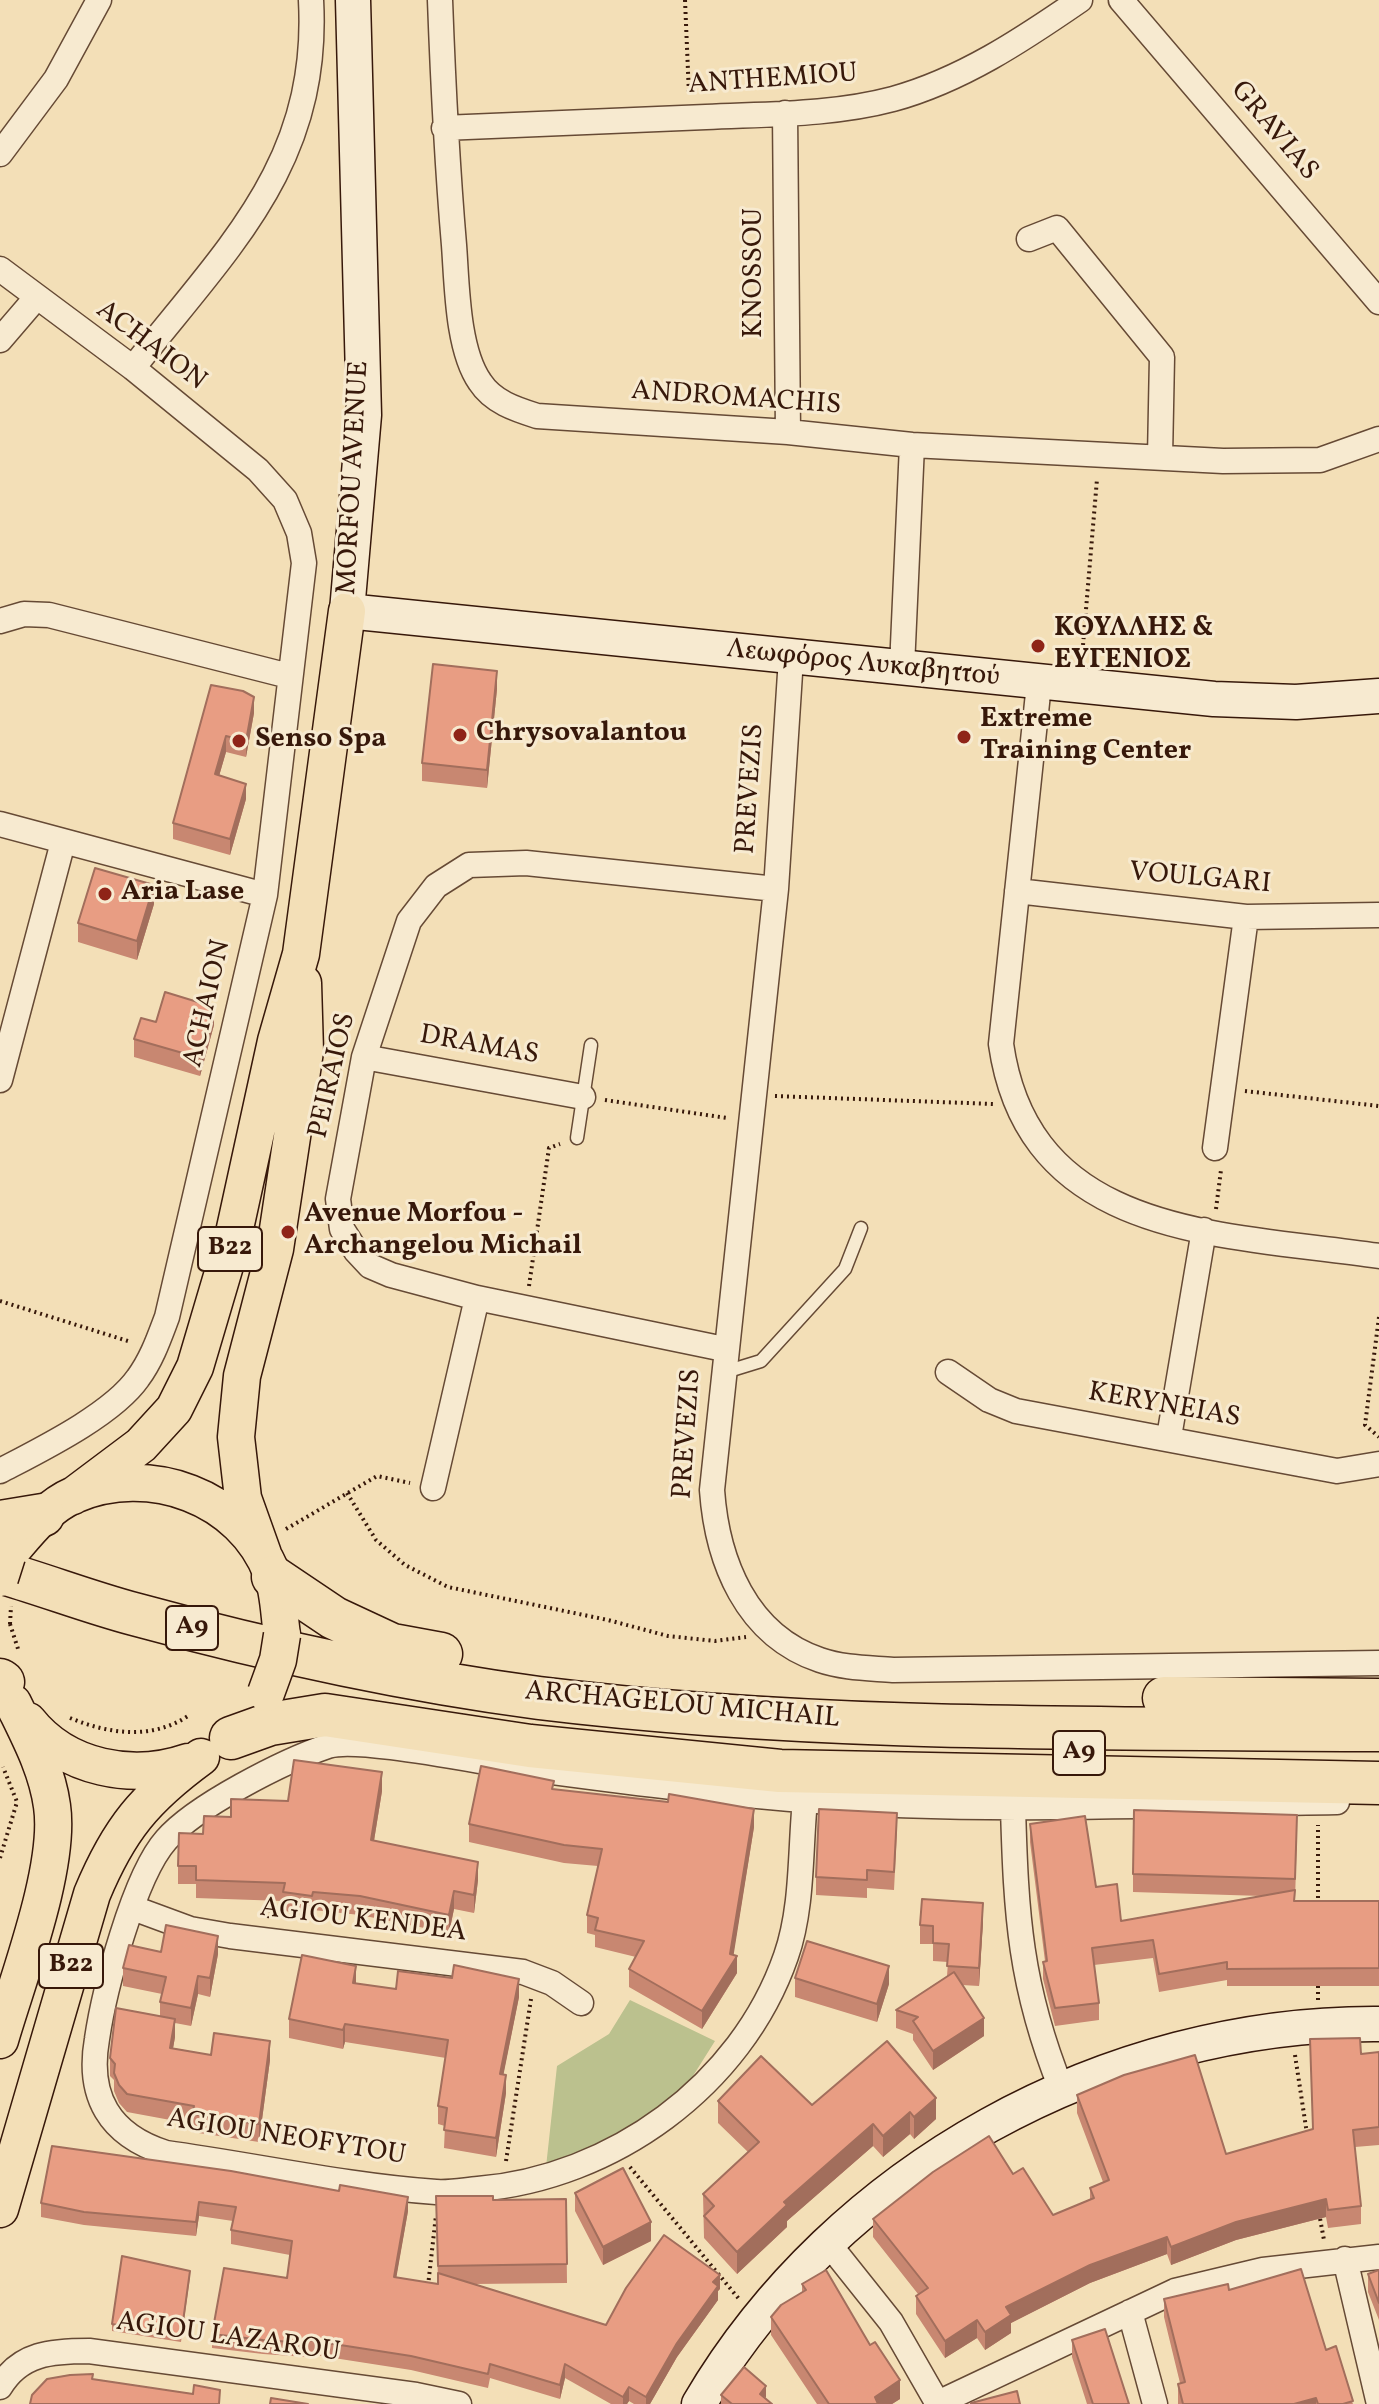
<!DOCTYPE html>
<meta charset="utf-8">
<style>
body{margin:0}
canvas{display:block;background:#f3dfb7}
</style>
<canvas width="1379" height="2404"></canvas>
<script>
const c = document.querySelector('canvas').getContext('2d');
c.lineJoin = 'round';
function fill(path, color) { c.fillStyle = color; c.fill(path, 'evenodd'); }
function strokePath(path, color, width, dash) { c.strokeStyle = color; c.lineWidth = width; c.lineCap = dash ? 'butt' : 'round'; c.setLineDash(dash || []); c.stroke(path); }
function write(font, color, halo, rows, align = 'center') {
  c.font = font + ' Vollkorn,serif'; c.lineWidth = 6; c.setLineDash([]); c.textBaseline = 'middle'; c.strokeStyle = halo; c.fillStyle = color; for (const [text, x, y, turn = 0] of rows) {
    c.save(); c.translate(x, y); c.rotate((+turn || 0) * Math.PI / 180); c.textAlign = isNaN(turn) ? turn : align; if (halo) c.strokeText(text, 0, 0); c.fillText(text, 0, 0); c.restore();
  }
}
fill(new Path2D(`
 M630,2000L715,2041L686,2087L618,2143L546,2167L557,2066L609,2034Z`), '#bbc18e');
const lane = new Path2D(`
 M577,1138L591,1045
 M722,1373L761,1361L845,1269L861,1228`);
const street = new Path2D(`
 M440,0C443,82 447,163 454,245C457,284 457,349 480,382C493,402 515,409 537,416L788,432L912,445L1223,461L1320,460L1379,439
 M1121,0L1379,302
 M785,113L788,432
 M444,128C531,124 618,121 706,117C767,114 833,115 893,99C962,80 1022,40 1080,0
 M0,154L56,79L99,0
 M1029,239L1057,228L1162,357L1160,457
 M0,269L133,368L258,470L285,500L299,533L304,563L265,895L167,1317C159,1338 152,1359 138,1378C112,1415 40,1450 0,1471
 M0,340L36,298
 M133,368C227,248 320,164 311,0
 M0,621L24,614L49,615L289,676
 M791,658L776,889L712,1490C717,1561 746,1635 820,1660C843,1668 869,1668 893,1670L1379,1663
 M902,667L912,445
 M1039,684L1001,1044C1029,1239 1224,1233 1379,1256
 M0,824L265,895
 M1017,891L1246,917L1379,915
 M364,1057L583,1097
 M0,1080L63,842
 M1215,1148L1246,917
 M724,1349L477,1298L391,1275L370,1266L356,1251L342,1229L338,1199L364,1057L409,921L436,886L469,865L526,863L776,889
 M948,1372L989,1400L1016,1411L1337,1471L1379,1464
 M1169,1437L1204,1230
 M433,1488L477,1298
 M805,1800C800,1850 803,1908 786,1956C741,2086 612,2178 478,2189C465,2190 450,2193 436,2192C349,2186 253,2165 166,2153C109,2135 87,2096 97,2039C104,1991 134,1876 166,1840C195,1806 284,1761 328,1746C359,1736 488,1764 530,1769C620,1781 711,1793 803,1800C980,1813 1159,1805 1337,1802
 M1013,1807C1016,1915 1020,1986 1061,2088
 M133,1908L190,1929L230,1936L523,1972L552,1983L581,2003
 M828,2243L891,2322L938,2404
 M1345,2259L1379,2404
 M1130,2312L1155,2404
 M0,2387C20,2353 52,2351 89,2351L416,2395L459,2404
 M938,2403L1175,2291L1263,2270L1379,2257`);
const secondary = new Path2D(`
 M353,0L364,415L347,611L1214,699L1296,702L1379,696
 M699,2404C837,2169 1108,2022 1379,2024`);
const primary = new Path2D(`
 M73,1496L141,1445L174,1409L195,1367L232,1242L276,1041L301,954L347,611
 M263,1554L243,1498L236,1437L242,1376L275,1249L305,1051L303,983
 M7,1556C27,1533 46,1507 74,1495C149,1463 242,1496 272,1574C279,1592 279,1615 282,1635
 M28,1721C66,1769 133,1781 188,1762
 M0,2040C18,1978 61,1867 52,1806C47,1769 29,1736 13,1703
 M0,2209L92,1894C119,1829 145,1798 201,1757`);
const highway = new Path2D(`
 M0,1522L43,1515
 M0,1572C45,1585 89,1602 134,1614C266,1650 403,1680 539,1698C816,1732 1100,1728 1379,1730
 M273,1577L334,1618L392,1645L441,1654
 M0,1680L3,1682
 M1164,1698L1379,1700
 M231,1738L270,1724L325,1715L530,1746L780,1771L1379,1783`);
strokePath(lane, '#664a35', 15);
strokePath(street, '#664a35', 27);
strokePath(secondary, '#37180a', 37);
strokePath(primary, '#37180a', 39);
strokePath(highway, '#37180a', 45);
strokePath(new Path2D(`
 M685,0L689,95
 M1082,657L1097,479
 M1245,1091L1379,1106
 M775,1096L994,1104
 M605,1100L727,1118
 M1216,1209L1221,1170
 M529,1286L549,1148L560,1144
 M0,1301L131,1342
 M1379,1317L1365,1425L1379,1437
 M347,1493L376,1540L405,1565L448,1587L608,1620L668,1636L715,1641L746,1637
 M286,1529L377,1476L410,1483
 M10,1624L19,1652
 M70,1718C109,1734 151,1740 188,1716
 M0,1858L17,1802L3,1767
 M1318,1904V1825
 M267,1918L270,1899
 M1318,2000V1981
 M1295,2055L1307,2134
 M506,2161L531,1999
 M630,2167L739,2299
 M1319,2213L1324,2240
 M428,2286L436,2215`), '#37180a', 4, [2, 4]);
strokePath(lane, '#f7ead0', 12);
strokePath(street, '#f7ead0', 24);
strokePath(secondary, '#f7ead0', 34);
strokePath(primary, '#f3dfb7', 36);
strokePath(highway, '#f3dfb7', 42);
const primaryBridge = new Path2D(`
 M0,1578L7,1556
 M266,1693L278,1660L282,1635`);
strokePath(primaryBridge, '#37180a', 39, []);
strokePath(new Path2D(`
 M10,1624L11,1606`), '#37180a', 4, [2, 4]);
strokePath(primaryBridge, '#f3dfb7', 36);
fill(new Path2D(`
 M211,685L254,713L246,757L226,752L219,776L246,799L230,855L173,839V823Z
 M497,689L487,788L422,781V763Z
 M154,904L137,960L78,942V923Z
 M156,1022L214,1025L200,1076L134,1057V1039Z
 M554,1789L754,1827L733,1955L737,1973L702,2029L629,1987V1969L636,1957L595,1947V1935L587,1933V1915L598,1866L564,1863L469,1842V1824Z
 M382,1791L374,1841L478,1880L474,1913L454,1909L449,1933L360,1915L313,1910L312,1914L283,1911V1901L196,1898V1884H178V1866L203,1834L231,1817L288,1801Z
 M1030,1824L1121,1921L1262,1896L1133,1892V1874L1297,1833L1295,1901H1379V1986H1227V1980L1159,1992L1153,1958L1094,1965L1099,2003V2020L1055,2026L1043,1979V1962L1045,1961L1030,1842Z
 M897,1831L894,1890L867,1888V1898L816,1895V1877Z
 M983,1922L979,1986L962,1985L984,2036L933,2070L913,2040V2034L896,2028V2010L947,1976L948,1962L933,1961V1944H920V1925Z
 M161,1952L218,1954L210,1997L198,1994L191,2026L175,2023V2037L173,2048L211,2055L270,2060L259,2142L192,2132V2124L127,2112L119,2103L114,2091V2080L110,2076V2058L160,2016V2002L162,1994L123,1986V1968Z
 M795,1978L889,1984L877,2022L795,1997Z
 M356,1984L396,1989L519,1997L503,2075L506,2093L496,2157L444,2148L445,2126L438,2124V2106L446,2058L345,2042L343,2049L289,2038V2019Z
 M887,2041L936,2119L914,2139L910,2134L883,2157L873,2146L787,2221V2227L737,2274L704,2238L703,2194L748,2152L718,2123V2101L812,2105Z
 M1379,2052V2145L1355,2147L1361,2206V2224L1328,2228L1326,2217L1236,2240L1171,2265L1167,2254L1090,2283L1011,2323V2333L985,2350L977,2338L945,2358L916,2314V2296L918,2294L873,2237V2219L1013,2174L1053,2215L1090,2200V2188L1103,2182L1077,2113V2095L1226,2154L1313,2129L1361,2054Z
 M52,2146L408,2211L396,2277L438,2284L436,2196L493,2200L566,2199L567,2283L474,2284L606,2325L720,2289L718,2291V2300L677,2357L650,2404H634L629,2401L627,2404H611L565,2378L560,2399L490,2378L488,2388L411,2370L308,2354L307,2357L263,2354L212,2348V2334L287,2278L290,2255L231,2244V2230L233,2221L199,2216L196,2236L84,2225L41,2217V2203Z
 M575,2193L651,2241L603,2265L575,2211Z
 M1379,2270V2320L1368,2292V2274Z
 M190,2277L181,2342L112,2331V2324Z
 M802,2284L900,2399L892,2404H817L771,2335V2317L802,2293Z
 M1229,2290L1326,2350L1353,2404H1178V2384L1180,2383L1164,2317V2299Z
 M1072,2340L1129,2404H1087L1072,2357Z
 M721,2395L766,2399L772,2404H721Z`), '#c88771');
fill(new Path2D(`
 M497,671V689L487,788V770Z
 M254,697V713L246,757V741Z
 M226,736V752L215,790V774Z
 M246,784V799L230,855V839Z
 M154,885V904L137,960V941Z
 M214,1007V1025L200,1076V1058Z
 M382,1772V1791L371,1859V1840Z
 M754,1809V1827L732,1965L737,1956V1973L702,2029V2011L730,1954Z
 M478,1862V1880L474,1913V1895Z
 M454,1891V1909L449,1933V1915Z
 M983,1903V1922L979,1986V1968Z
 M218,1936V1954L210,1997V1978Z
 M356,1966V1984L353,1983Z
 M889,1966V1984L877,2022V2004Z
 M198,1976V1994L191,2026V2008Z
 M519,1979V1997L500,2092V2074Z
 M984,2018V2036L933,2070V2051Z
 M175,2019V2037L170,2066V2048Z
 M345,2024V2042L343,2049V2030Z
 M270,2041V2060L259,2142V2124Z
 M506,2075V2093L496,2157V2138Z
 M936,2098V2119L914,2139V2117Z
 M910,2112V2134L883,2157V2136Z
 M873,2124V2146L787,2221V2227L737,2274V2252L784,2202Z
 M408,2197V2211L394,2291V2277Z
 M1326,2199V2217L1236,2240L1171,2265V2247L1236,2222Z
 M199,2202V2216L196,2236V2222Z
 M651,2222V2241L603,2265V2247Z
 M1167,2237V2254L1090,2283L1011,2323V2333L985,2350V2332L1006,2307L1090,2265Z
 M720,2275V2289L718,2291V2300L677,2357L650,2404H646V2397L713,2282Z
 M977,2320V2338L945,2358V2341Z
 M565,2364V2378L560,2399V2385Z
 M900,2380V2399L892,2404H875V2397Z
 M766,2386V2398L760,2394Z
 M629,2387V2401L627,2404H623V2397Z
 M1316,2398V2404H1294Z`), '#a26e5c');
const building = new Path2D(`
 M433,664L497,671L487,770L422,763Z
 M211,685L243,691L254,697L246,741L226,736L215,774L246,784L230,839L173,823Z
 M95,868L154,885L137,941L78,923Z
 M165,992L214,1007L200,1058L134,1039L141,1018L156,1022Z
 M294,1760L382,1772L371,1840L478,1862L474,1895L454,1891L449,1915L360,1896L313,1892L312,1896L283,1892L285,1883L196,1880V1866H178L179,1833L203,1834L204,1816L231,1817V1799L288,1801Z
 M481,1766L554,1781L552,1789L668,1802L669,1794L754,1809L730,1954L737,1956L702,2011L629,1969L644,1941L595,1930L598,1918L587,1915L602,1849L564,1845L469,1824Z
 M819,1809L897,1813L894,1872L867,1870V1880L816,1877Z
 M1134,1810L1297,1815L1295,1879L1133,1874Z
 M1085,1816L1096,1887L1117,1884L1121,1921L1295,1890L1294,1901H1379V1968L1227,1969V1962L1159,1974L1153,1940L1092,1948L1099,2003L1055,2008L1043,1962L1047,1961L1030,1824Z
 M922,1899L983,1903L979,1968L947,1966L949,1944L933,1943V1926L920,1925Z
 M166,1925L218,1936L210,1978L198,1976L191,2008L160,2002L166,1977L123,1968L129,1945L161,1952Z
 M807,1941L889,1966L877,2004L795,1978Z
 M302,1955L356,1966L353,1983L396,1989L398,1971L452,1978L454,1965L519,1979L500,2074L506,2075L496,2138L444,2130L447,2108L438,2106L448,2040L345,2024L343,2030L289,2019Z
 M954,1972L984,2018L933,2051L913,2021L918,2017L896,2010Z
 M116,2008L175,2019L170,2048L211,2055L214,2033L270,2041L259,2124L192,2114L194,2106L127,2094L119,2085L114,2073L115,2064L110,2058Z
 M1360,2038L1361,2054L1379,2052V2127L1353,2130L1361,2206L1328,2210L1326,2199L1236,2222L1171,2247L1167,2237L1090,2265L1006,2307L1011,2315L985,2332L977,2320L945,2341L916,2296L928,2288L873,2219L933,2172L989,2136L1013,2174L1023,2168L1053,2215L1094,2198L1090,2188L1109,2180L1077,2095L1124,2075L1195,2055L1226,2154L1313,2129L1310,2039Z
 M887,2041L936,2098L914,2117L910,2112L883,2136L873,2124L784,2202L787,2205L737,2252L704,2216L714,2206L703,2194L759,2142L718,2101L761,2056L812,2105Z
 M52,2146L231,2171L339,2191L340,2185L408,2197L394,2277L438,2284V2273L606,2325L626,2288L664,2235L720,2275L713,2282L718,2286L677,2343L646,2397L629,2387L623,2397L565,2364L560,2385L490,2364L488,2374L411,2356L308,2340L307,2343L263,2340L212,2334L224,2268L287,2278L292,2241L231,2230L236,2207L199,2202L196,2222L84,2212L41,2203Z
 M623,2168L651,2222L603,2247L575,2193Z
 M436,2196H493V2200L566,2199L567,2264L438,2266Z
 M122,2256L190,2271L181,2336L112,2324Z
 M1301,2269L1326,2350L1336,2346L1353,2401L1343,2404H1318L1316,2398L1294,2404H1183L1178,2384L1185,2382L1164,2299L1228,2284L1229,2290Z
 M826,2270L870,2345L875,2342L900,2380L875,2397L878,2404H829L771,2317L781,2305L806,2290L802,2284Z
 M1379,2270V2303L1368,2274Z
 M1105,2329L1129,2404H1093L1072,2340Z
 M744,2367L766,2386L760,2394L772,2404H732L721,2395Z
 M93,2374L92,2379L193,2394L194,2385L220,2390L219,2404H30L32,2395L47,2379L70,2375Z
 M1017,2391L1020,2404H971V2403Z
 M271,2398L308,2404H270Z`);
fill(building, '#e89d83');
strokePath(building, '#a26e5c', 2);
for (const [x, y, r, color] of [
 [1038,646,8,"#8f2418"],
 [460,735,8,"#8f2418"],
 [964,737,8,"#8f2418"],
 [239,741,8,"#8f2418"],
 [105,894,8,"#8f2418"],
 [288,1232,8,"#8f2418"]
]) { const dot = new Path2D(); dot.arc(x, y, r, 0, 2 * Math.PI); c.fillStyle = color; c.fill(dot); strokePath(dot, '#f7ead0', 3); }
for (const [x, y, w] of [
 [230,1249,64],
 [192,1628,52],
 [1079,1753,52],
 [71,1966,64]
]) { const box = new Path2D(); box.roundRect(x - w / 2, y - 22, w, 44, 6); c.fillStyle = '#f7ead0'; c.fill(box); strokePath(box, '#37180a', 2); }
write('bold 26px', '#37180a', null, [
 ["B22",230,1249],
 ["A9",192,1628],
 ["A9",1079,1753],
 ["B22",71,1966]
]);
write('28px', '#37180a', '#f7ead0', [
 ["ANTHEMIOU",773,81,-4],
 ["GRAVIAS",1273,132,50],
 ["KNOSSOU",756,273,-90],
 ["ACHAION",150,347,37],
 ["ANDROMACHIS",736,400,4],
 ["MORFOU AVENUE",355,478,-87],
 ["Λεωφόρος Λυκαβηττού",863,665,6],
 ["PREVEZIS",752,789,-86],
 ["VOULGARI",1200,880,5],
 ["ACHAION",209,1004,-77],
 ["DRAMAS",479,1047,10],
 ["PEIRAIOS",334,1076,-77],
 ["KERYNEIAS",1164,1407,10],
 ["PREVEZIS",689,1434,-86],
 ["ARCHAGELOU MICHAIL",682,1707,5],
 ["AGIOU KENDEA",363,1922,7],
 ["AGIOU NEOFYTOU",286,2139,9],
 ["AGIOU LAZAROU",228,2339,8]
]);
write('bold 28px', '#37180a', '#f7ead0', [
 ["ΚΟΥΛΛΗΣ &",1054,630],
 ["ΕΥΓΕΝΙΟΣ",1054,662],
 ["Extreme",980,721],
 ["Training Center",980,753],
 ["Chrysovalantou",476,735],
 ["Senso Spa",255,741],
 ["Aria Lase",121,894],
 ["Avenue Morfou -",304,1216],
 ["Archangelou Michail",304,1248]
], 'left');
</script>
